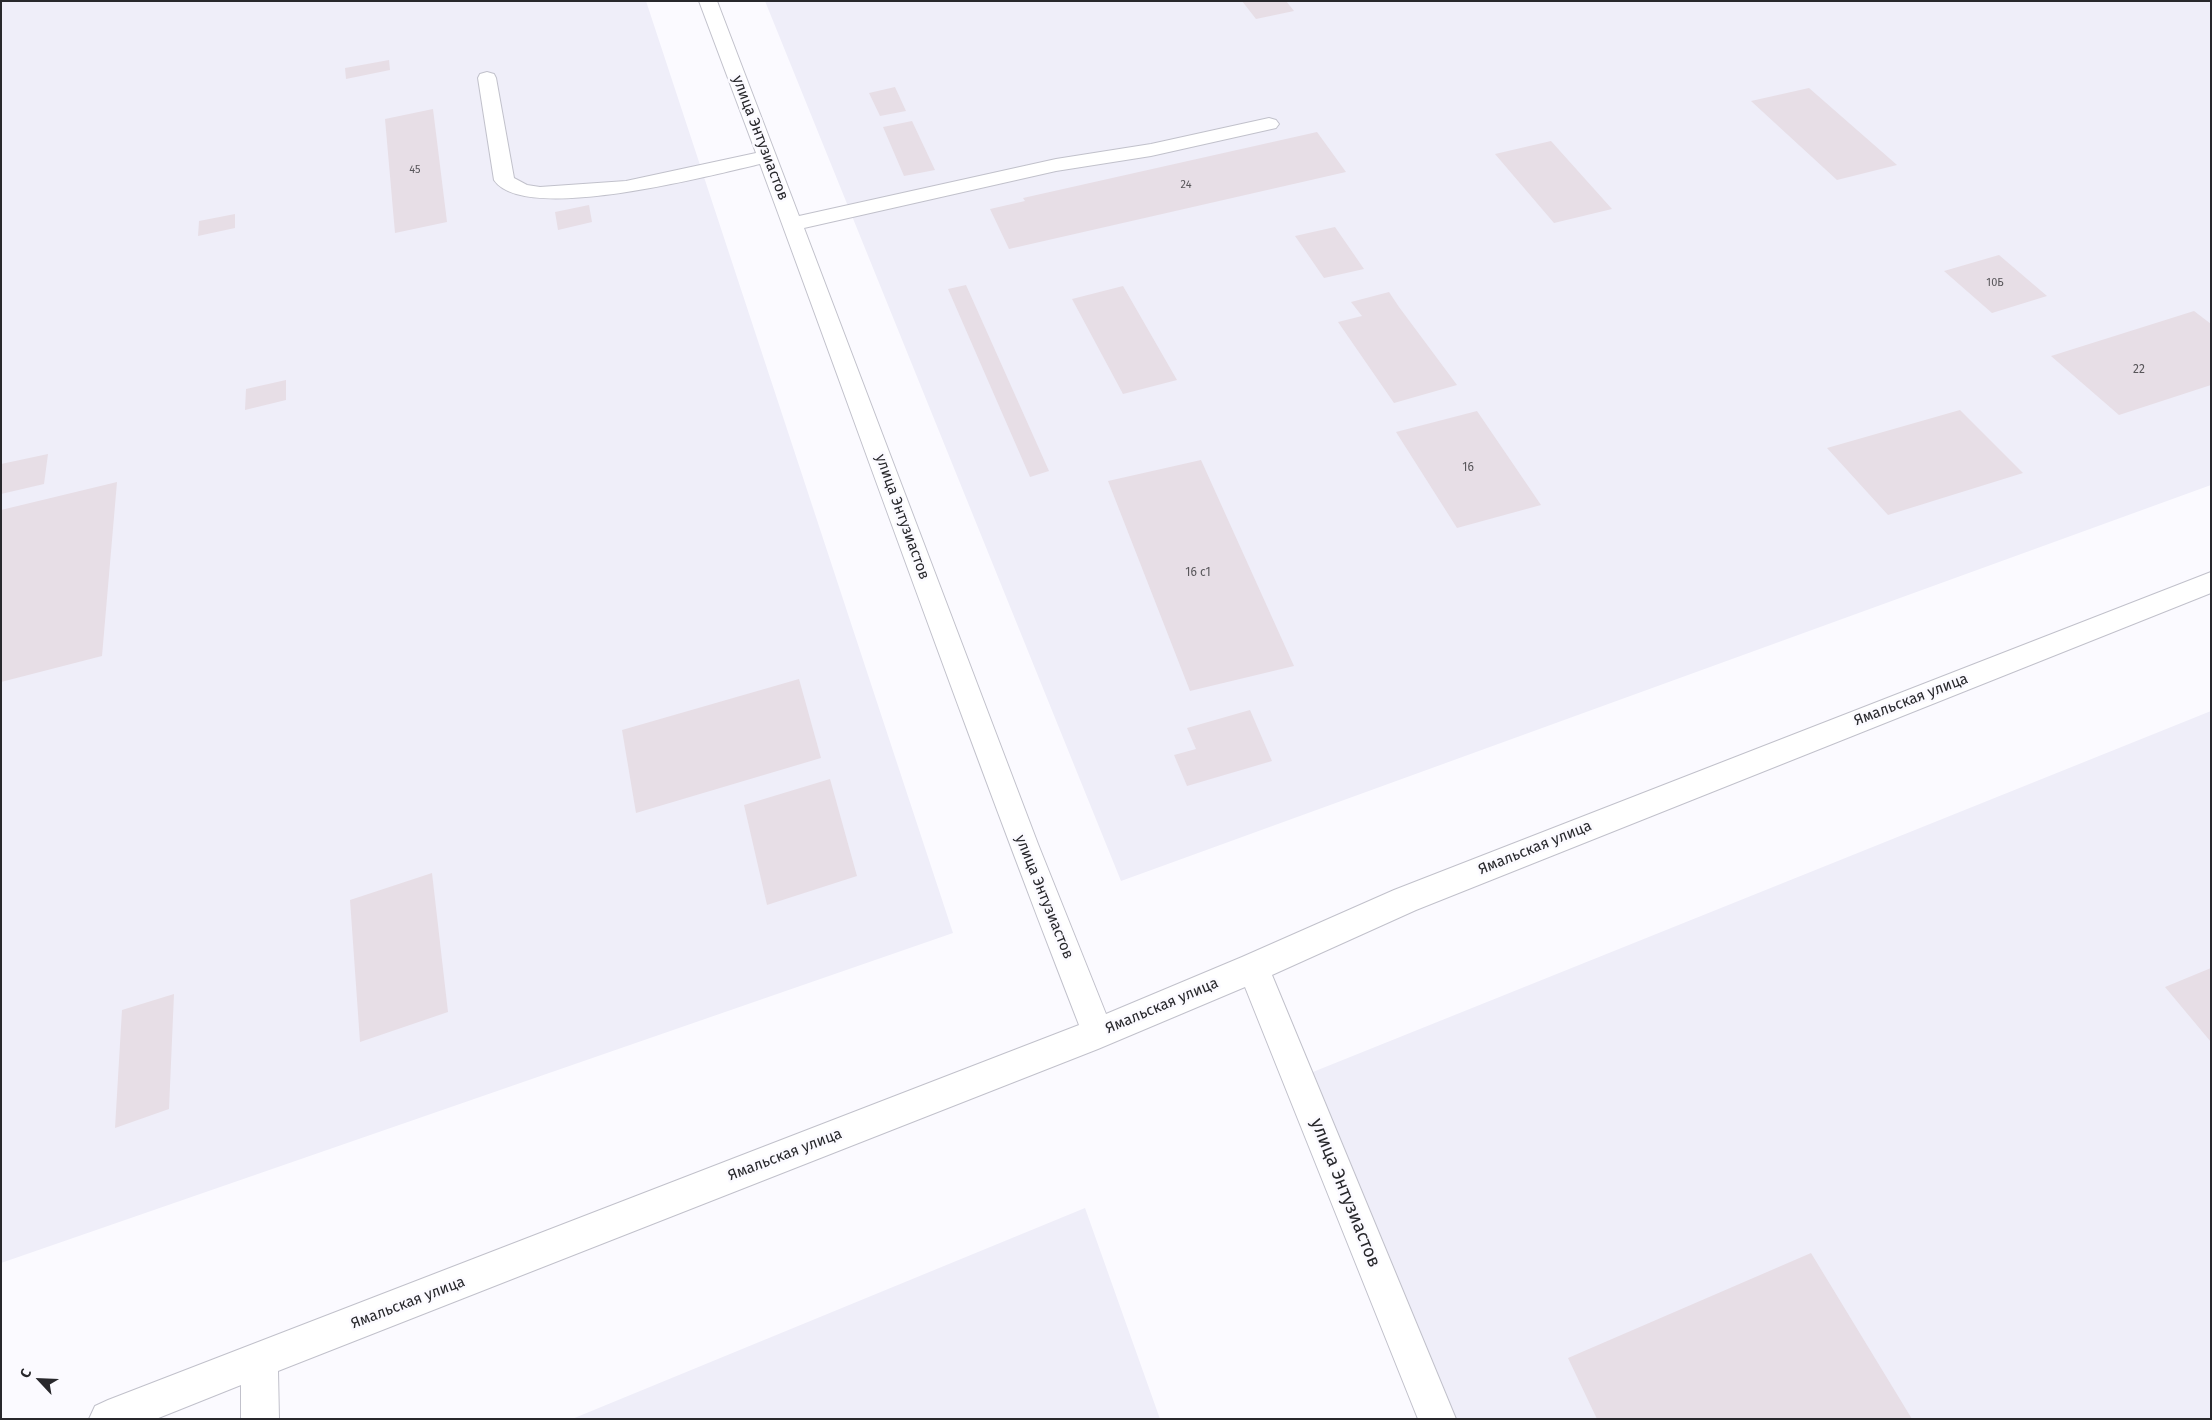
<!DOCTYPE html>
<meta charset="utf-8">
<style>
body{margin:0}
#map{position:relative;width:2212px;height:1420px;overflow:hidden;background:#fbfaff;font-family:"Fira Sans",sans-serif}
canvas{display:block}
.frame{position:absolute;inset:0;border:2px solid #28282c;pointer-events:none}
.north{position:absolute;left:15px;top:1355px;width:50px;height:50px;-webkit-text-stroke:4px #fbfaff;paint-order:stroke;rotate:295deg;font-size:14px;font-weight:700;line-height:20px;text-align:center;color:#28282c}
.north::after{content:'';display:block;margin:auto;width:18px;height:22px;background:#28282c;clip-path:polygon(50% 0,100% 100%,50% 72%,0 100%)}
</style>
<div id="map">
<canvas width="2212" height="1420"></canvas>
<div class="frame"></div>
<div class="north">С</div>
</div>
<script>
const c = document.querySelector('canvas').getContext('2d');
c.lineJoin = 'round';
function fill(path, color) { c.fillStyle = color; c.fill(path, 'evenodd'); }
function strokePath(path, color, width, dash) { c.strokeStyle = color; c.lineWidth = width; c.lineCap = dash ? 'butt' : 'round'; c.setLineDash(dash || []); c.stroke(path); }
function write(font, color, halo, rows, align = 'center') {
  c.font = font + ' "Fira Sans",sans-serif'; c.lineWidth = 5; c.setLineDash([]); c.textBaseline = 'middle'; c.strokeStyle = halo; c.fillStyle = color; for (const [text, x, y, turn = 0] of rows) {
    c.save(); c.translate(x, y); c.rotate((+turn || 0) * Math.PI / 180); c.textAlign = isNaN(turn) ? turn : align; if (halo) c.strokeText(text, 0, 0); c.fillText(text, 0, 0); c.restore();
  }
}
fill(new Path2D(`
 M1,1H646L953,933L1,1263Z
 M765,1H2211V485L1121,881Z
 M2211,711V1419H1422L1283,1084Z
 M1085,1208L1160,1419H572Z`), '#efeef9');
fill(new Path2D(`
 M1242,1H1286L1294,11L1256,19Z
 M389,60L390,70L346,79L345,68Z
 M895,87L906,111L880,116L869,93Z
 M1809,88L1897,165L1837,180L1751,101Z
 M433,109L447,222L395,233L385,119Z
 M912,121L935,170L904,176L883,127Z
 M1317,132L1346,172L1009,249L990,209L1025,201L1023,198Z
 M1551,141L1612,209L1554,223L1495,154Z
 M589,205L592,222L558,230L555,212Z
 M235,214V228L198,236L199,221Z
 M1335,227L1364,269L1324,278L1295,236Z
 M1999,255L2047,296L1992,313L1944,271Z
 M966,285L1049,471L1030,477L948,289Z
 M1123,286L1177,380L1123,394L1072,299Z
 M1389,292L1399,307L1457,385L1394,403L1338,322L1362,316L1351,302Z
 M2194,311L2211,324V385L2119,415L2051,356Z
 M286,380V400L245,410L246,389Z
 M1960,410L2023,473L1888,515L1827,448Z
 M1477,411L1541,505L1457,528L1396,432Z
 M48,454L44,484L1,494V464Z
 M1201,460L1294,666L1190,691L1108,481Z
 M117,482L102,656L1,682V510Z
 M799,679L821,758L636,813L622,730Z
 M1250,710L1272,761L1187,786L1174,755L1196,749L1187,728Z
 M830,779L857,876L767,905L744,805Z
 M432,873L448,1012L360,1042L350,900Z
 M2211,968V1042L2165,987Z
 M174,994L169,1109L115,1128L122,1010Z
 M1811,1253L1912,1419H1597L1568,1358Z`), '#e7dee6');
const minor = new Path2D(`
 M699,1H717L799,216L1056,159L1151,144L1269,118L1276,120L1279,124L1276,128L1151,156L1056,171L804,228L1038,844L1106,1014L1242,957L1394,890L2211,572V593L1416,910L1272,975L1456,1419H1418L1245,987L1098,1049L278,1371L279,1419H241V1385L156,1419H89L95,1406L108,1400L1079,1025C968,740 866,451 760,164C712,175 524,225 494,180L478,78L480,74L487,72L494,74L496,78L514,178L527,185L540,187L626,181L756,153Z`);
strokePath(minor, '#c1c1cb', 2);
fill(minor, '#fff');
write('11px', '#58565a', null, [
 ["45",415,170],
 ["24",1186,185],
 ["10Б",1995,283]
]);
write('12px', '#58565a', null, [
 ["22",2139,370],
 ["16",1468,468],
 ["16 с1",1198,573]
]);
write('15px', '#28282c', '#fbfaff', [
 ["улица Энтузиастов",760,138,69],
 ["улица Энтузиастов",902,517,70],
 ["Ямальская улица",1911,700,-21],
 ["Ямальская улица",1535,848,-22],
 ["улица Энтузиастов",1044,897,68],
 ["Ямальская улица",1162,1006,-23],
 ["Ямальская улица",785,1155,-21],
 ["Ямальская улица",408,1303,-21]
]);
write('18px', '#28282c', '#fbfaff', [
 ["улица Энтузиастов",1345,1193,68]
]);
</script>
